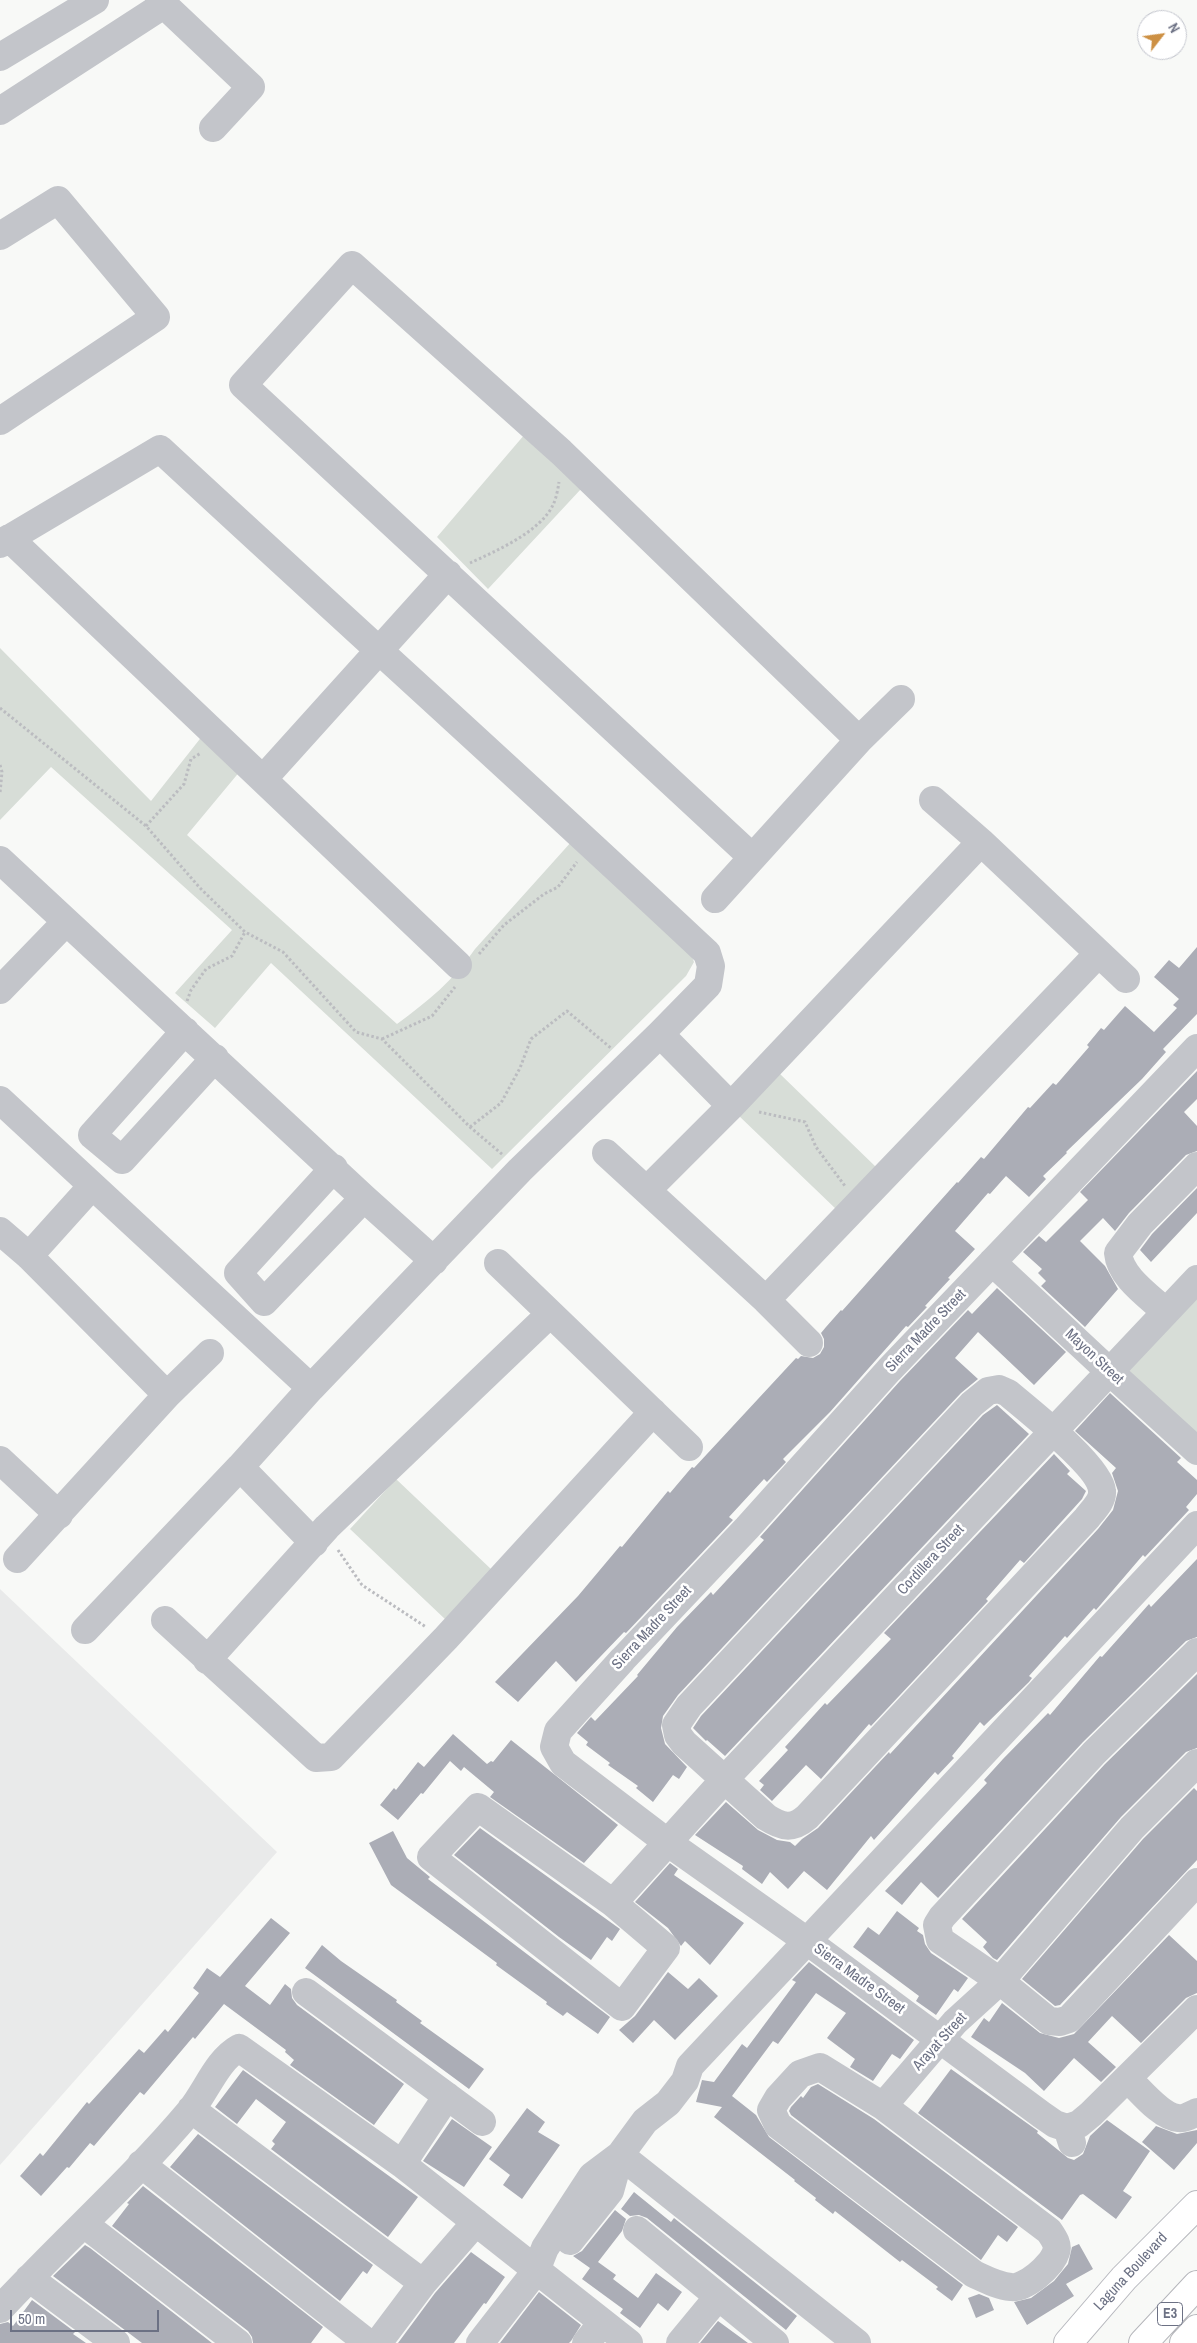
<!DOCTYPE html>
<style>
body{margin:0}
#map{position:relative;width:1197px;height:2343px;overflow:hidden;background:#f8f9f7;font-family:"Archivo Narrow",sans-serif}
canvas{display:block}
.north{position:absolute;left:1137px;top:10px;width:50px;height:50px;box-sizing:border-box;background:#fff;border:1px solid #c4c6ce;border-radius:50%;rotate:60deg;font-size:14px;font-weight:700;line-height:20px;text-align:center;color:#6c7184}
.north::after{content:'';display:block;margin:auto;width:18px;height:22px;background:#cd9043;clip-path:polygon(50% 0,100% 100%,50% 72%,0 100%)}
.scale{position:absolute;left:10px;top:2310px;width:149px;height:22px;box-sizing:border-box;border:2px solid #6c7184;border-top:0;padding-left:6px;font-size:15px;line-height:18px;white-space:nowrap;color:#6c7184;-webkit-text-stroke:4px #fff;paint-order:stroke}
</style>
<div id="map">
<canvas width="1197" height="2343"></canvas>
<div class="north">N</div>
<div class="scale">50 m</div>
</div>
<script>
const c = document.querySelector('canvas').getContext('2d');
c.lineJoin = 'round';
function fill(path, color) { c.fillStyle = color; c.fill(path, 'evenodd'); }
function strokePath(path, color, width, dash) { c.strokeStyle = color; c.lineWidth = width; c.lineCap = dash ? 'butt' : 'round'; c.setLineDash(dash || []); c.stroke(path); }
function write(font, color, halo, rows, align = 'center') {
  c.font = font + ' "Archivo Narrow",sans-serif'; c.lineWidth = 5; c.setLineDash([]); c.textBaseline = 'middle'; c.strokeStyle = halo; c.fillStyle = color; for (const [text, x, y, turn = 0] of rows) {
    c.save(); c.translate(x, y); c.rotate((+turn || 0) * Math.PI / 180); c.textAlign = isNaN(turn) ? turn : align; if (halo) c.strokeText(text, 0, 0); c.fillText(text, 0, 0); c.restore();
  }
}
fill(new Path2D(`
 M0,1589L277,1852L0,2165Z`), '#e9eaea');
fill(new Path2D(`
 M525,434L581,489L488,589L437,537Z
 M0,648L151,801L203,735L241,770L187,835L397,1024C427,1002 454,980 475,949L572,841L686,942L694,962L686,976L492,1169L271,963L215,1028L175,993L232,930L51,767L0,820Z
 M779,1073L877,1168L837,1210L738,1115Z
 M1197,1285V1442L1118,1369Z
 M396,1479L492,1570L446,1620L350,1529Z`), '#d7ddd7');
fill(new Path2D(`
 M1197,947V1014L1163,1049L1166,1052L1142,1079L1066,1152L1067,1153L1043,1176L1046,1179L1029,1197L1006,1176L990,1194L988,1193L955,1231L975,1249L948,1278L950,1279L925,1306L927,1307L908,1327L906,1326L830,1412L783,1459L786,1462L767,1482L764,1479L729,1517L733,1520L626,1633L624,1632L576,1682L556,1661L518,1702L495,1682L578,1596L620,1546L622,1547L668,1491L670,1493L692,1467L694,1468L796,1358L798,1359L801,1356L813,1358L820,1354L824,1347V1339L821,1333L826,1327L841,1310L842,1311L957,1182L958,1183L981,1157L984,1159L1028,1107L1030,1108L1053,1083L1056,1085L1089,1047L1087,1045L1101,1028L1104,1030L1125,1006L1154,1032L1177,1008L1173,1005L1179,999L1154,977L1169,960L1179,968Z
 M1197,1071V1099L1184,1112L1197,1126V1151L1186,1155L1129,1213L1115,1231L1103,1218L1080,1241L1105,1266L1118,1289L1085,1327L1041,1286L1046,1281L1038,1273L1042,1269L1023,1252L1039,1236L1046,1242L1088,1200L1080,1192Z
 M1197,1188V1213L1151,1262L1140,1250L1152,1234Z
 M997,1288L1066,1352L1034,1385L978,1332L955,1358L978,1379L961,1393L678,1695L663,1716L661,1728L665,1744L687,1767L679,1779L673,1775L653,1802L636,1788L638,1786L608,1765L610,1763L586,1745L588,1742L577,1733L591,1717L595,1721L638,1676L637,1675L677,1627L711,1592L713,1595L764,1540L760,1537L900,1381L968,1310L972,1314Z
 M1110,1393L1181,1458L1177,1462L1197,1480V1494L1186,1507L1189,1510L1145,1557L1143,1555L1096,1610L1094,1608L1067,1638L1065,1636L1029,1676L1032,1678L1029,1682L984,1726L980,1722L952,1756L954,1758L938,1775L935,1772L874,1840L871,1836L827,1890L804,1871L788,1889L770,1872L762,1884L742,1869L743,1866L695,1835L726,1802L758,1830L777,1840L790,1842L795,1846L802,1839L818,1828L889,1752L890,1754L1098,1529L1113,1510L1118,1491L1112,1473L1116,1468L1075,1431Z
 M997,1405L1029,1434L725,1756L707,1740L706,1741L693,1728L701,1716L983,1415Z
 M1054,1454L1070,1471L1067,1474L1086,1491L1082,1499L1024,1563L1020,1560L986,1599L988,1601L871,1726L869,1724L821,1779L806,1765L772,1801L760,1790L764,1785L759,1781L788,1750L785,1747L825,1703L827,1705L891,1639L884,1633Z
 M1197,1559V1637L1186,1641L1083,1742L938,1898L921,1882L902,1905L885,1891L987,1783L984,1780L1003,1759L1048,1713L1050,1715L1100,1656L1102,1657L1149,1604L1151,1607Z
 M1197,1674V1748L1186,1752L1121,1817L997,1960L993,1958L983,1947L987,1942L962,1919L1105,1764Z
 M453,1734L487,1764L491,1761L493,1762L511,1740L618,1825L584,1863L490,1797L494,1792L464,1767L461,1771L450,1761L423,1794L421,1793L398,1820L380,1805L394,1788L396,1790L418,1762L424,1767Z
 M1194,1788L1197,1791V1860L1060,2005L1055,2006L1022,1979L1143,1839Z
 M480,1828L620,1929L612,1941L607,1937L591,1960L559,1937L454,1855Z
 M393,1831L407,1858L430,1877L428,1879L610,2017L598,2034L567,2012L563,2016L546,2004L547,2002L496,1965L497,1963L391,1885L369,1843Z
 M670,1863L678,1869L674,1875L744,1923L710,1965L685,1941L681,1946L668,1928L635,1902Z
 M897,1911L919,1928L917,1931L923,1935L925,1944L931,1953L968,1978L958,1992L954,1989L936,2015L916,2001L919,1996L853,1947L868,1927L879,1935Z
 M271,1918L290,1933L245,1986L270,2005L285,1984L291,1989L292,1998L297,2005L404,2084L374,2125L290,2065L294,2060L285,2052L286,2050L224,2004L195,2039L193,2037L144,2095L140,2092L94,2146L90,2143L69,2168L67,2167L41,2196L20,2176L40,2153L43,2156L87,2102L89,2104L139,2049L144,2053L165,2029L168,2032L199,1993L193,1988L207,1968L220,1977Z
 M1169,1935L1197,1961V1993L1186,1998L1141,2043L1112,2016L1088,2042L1116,2067L1101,2082L1074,2058L1044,2091L1025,2073L971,2037L984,2018L989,2022L1002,2003L1040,2033L1059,2038L1074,2034Z
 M322,1945L341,1961L397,2000L396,2002L422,2021L420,2023L484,2069L469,2089L305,1968Z
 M809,1962L914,2040L900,2059L892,2054L873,2081L850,2067L855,2059L827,2038L846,2013L816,1993L778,2044L773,2041L732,2096L756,2115L769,2137L963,2285L952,2301L936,2289L938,2287L902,2260L900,2262L835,2211L833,2214L815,2200L816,2198L794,2181L795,2180L714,2117L722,2107L696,2102L702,2080L714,2082L742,2044L747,2048L796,1982L792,1980Z
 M668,1972L688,1989L699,1978L718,1996L675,2040L654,2020L633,2043L619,2030L635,2016Z
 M951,2069L1038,2131L1037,2133L1068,2158L1074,2160L1083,2154L1090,2136L1107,2120L1150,2151L1123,2191L1132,2197L1116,2219L1083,2194L1080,2195L1062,2220L918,2113Z
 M243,2070L418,2197L388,2237L271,2149L275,2144L272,2141L286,2122L256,2099L237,2124L215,2107Z
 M818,2084L874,2119L1018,2227L1007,2242L998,2235L981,2260L791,2115L789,2111L791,2107L801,2096L803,2098L811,2087Z
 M527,2108L545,2122L538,2132L560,2145L522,2199L503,2185L510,2175L489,2159Z
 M452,2119L492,2147L464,2187L423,2161Z
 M1156,2126L1177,2134L1197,2130V2143L1174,2170L1142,2142Z
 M198,2134L373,2265L367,2274L363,2271L340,2301L170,2167Z
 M143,2186L323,2327L311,2343H253L252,2337L248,2331L112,2226L129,2204L127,2203Z
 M634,2192L671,2222L674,2218L797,2316L786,2330L647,2218L639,2215L630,2216L621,2209Z
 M615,2210L626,2219L622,2231L598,2262L616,2275L613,2279L638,2298L656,2273L682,2292L668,2311L658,2303L640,2328L620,2313L623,2309L582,2279L590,2268L573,2256L582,2251Z
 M1079,2244L1093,2269L1066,2284L1074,2296L1027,2325L1014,2302L1031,2298L1054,2281L1068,2264L1072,2247Z
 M85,2245L90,2248L212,2343H142L53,2276Z
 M471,2252L505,2277L486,2304L484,2303L454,2343H398L435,2293Z
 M539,2292L581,2325L571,2341L569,2343H500Z
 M979,2294L989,2298L994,2310L976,2318L968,2298Z
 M32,2300L75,2332L73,2334L86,2343H0V2324L8,2322L13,2326Z
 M718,2321L748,2343H700Z`), '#abadb6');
const major = new Path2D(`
 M1068,2343L1124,2278L1197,2205`);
const highway = new Path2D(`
 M1143,2343L1197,2285
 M1184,2343L1197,2329`);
strokePath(major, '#b7b8be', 30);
strokePath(highway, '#b5b6bb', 30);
strokePath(new Path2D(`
 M470,563C496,551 540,532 553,505C556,499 558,489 559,482
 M0,708L146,826L200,888L245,932L283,952L356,1032L382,1039L470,1127L503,1155
 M0,765L2,772L0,793
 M146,826L184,784L191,759L201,753
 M479,954L504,925L544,894L558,887L577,862
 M187,1001L191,990L206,969L232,956L245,932
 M382,1039L432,1016L455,987
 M759,1112L805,1122L816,1147L845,1186
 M470,1127L501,1103L520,1068L531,1039L567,1011L612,1049
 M338,1550L362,1585L426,1627`), '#bbbcc0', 3, [2.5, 2.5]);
strokePath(new Path2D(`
 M159,0L251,87L213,128
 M0,57L95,0
 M0,111L162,6
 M0,236L58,200L156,317L0,421
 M9,538L458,965
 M0,544L160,449C342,618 526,783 707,953L711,966L708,985L660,1034L520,1170L311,1388L240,1467L85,1630
 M263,779L448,574
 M933,800L981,842L1126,979
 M752,857L243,385L352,265L561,452L859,740
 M0,860L364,1198L434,1261
 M715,899L859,740L901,699
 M0,990L66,922
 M185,1031L92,1135L122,1160L215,1058
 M660,1034L731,1106
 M0,1100L311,1388
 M606,1153L766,1300L809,1343
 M334,1168L238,1273L264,1302L364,1198
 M647,1190L731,1106L981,842
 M0,1231L29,1256L167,1395
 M29,1256L92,1186
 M992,1262L1109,1371L1197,1451
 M498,1263L689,1447
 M766,1300L1098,954
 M1166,1312C1149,1296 1120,1277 1118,1253L1140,1224L1197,1166
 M999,1389L1008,1393C1028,1410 1101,1467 1102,1491C1103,1501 1093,1510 1087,1518L807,1817C792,1830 782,1827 766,1817L684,1743L678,1735L676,1725L689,1706L972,1404L988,1391Z
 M0,1460L59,1515
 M240,1467L314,1543
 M17,1559L167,1395L210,1353
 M165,1620L316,1758L331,1757L446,1638L653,1412
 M1197,1652L1094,1753L942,1917L937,1925L940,1940L1000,1981L1049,2021L1060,2022L1069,2019L1197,1882
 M207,1660L327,1527L550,1314
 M478,1807L613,1903L666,1948L622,2007L431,1857Z
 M613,1903L724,1780L1197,1279
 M306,1992L482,2122
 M820,2067L883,2106L1049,2231C1053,2237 1059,2245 1056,2252C1052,2266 1025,2289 1011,2287C998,2286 985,2279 974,2274L778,2125L771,2110L778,2098L800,2074Z
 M1128,2079C1140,2090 1161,2117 1178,2118C1185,2119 1191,2115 1197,2112
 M883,2106L955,2022L1000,1981L1132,1828L1197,1763
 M191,2109L423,2283
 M1067,2128L1079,2124L1091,2114L1197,2009
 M1072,2143L1067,2128L1055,2124L1042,2115L807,1941L667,1842L563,1763L554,1747L558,1731L623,1659L747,1528L889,1370L1197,1048
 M620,2155L857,2343
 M141,2164L368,2343
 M402,2164L447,2096
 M84,2224L238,2343
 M637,2230L775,2343
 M570,2241L610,2191L620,2155
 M29,2278L116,2343
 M0,2309C62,2242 131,2181 190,2111C206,2092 217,2060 239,2048L402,2164L629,2343
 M378,2343L423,2283L476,2222
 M480,2343L536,2271L545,2248L592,2176L620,2155L645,2121L668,2103L685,2081L690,2066L1197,1525
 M586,2343L602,2323
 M680,2343L718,2297`), '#c3c5ca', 28);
strokePath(major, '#fff', 28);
strokePath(highway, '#fff', 28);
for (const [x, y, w] of [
 [1170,2314,25]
]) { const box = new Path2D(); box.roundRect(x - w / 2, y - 11.5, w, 23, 4); c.fillStyle = '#fff'; c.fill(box); strokePath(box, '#6c7184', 1); }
write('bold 14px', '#6c7184', null, [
 ["E3",1170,2314]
]);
write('15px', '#6c7184', '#fff', [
 ["Sierra Madre Street",926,1331,-46],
 ["Mayon Street",1094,1357,43],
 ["Cordillera Street",931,1560,-47],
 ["Sierra Madre Street",652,1628,-47],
 ["Sierra Madre Street",859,1979,36],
 ["Arayat Street",940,2042,-48],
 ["Laguna Boulevard",1131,2272,-47]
]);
</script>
